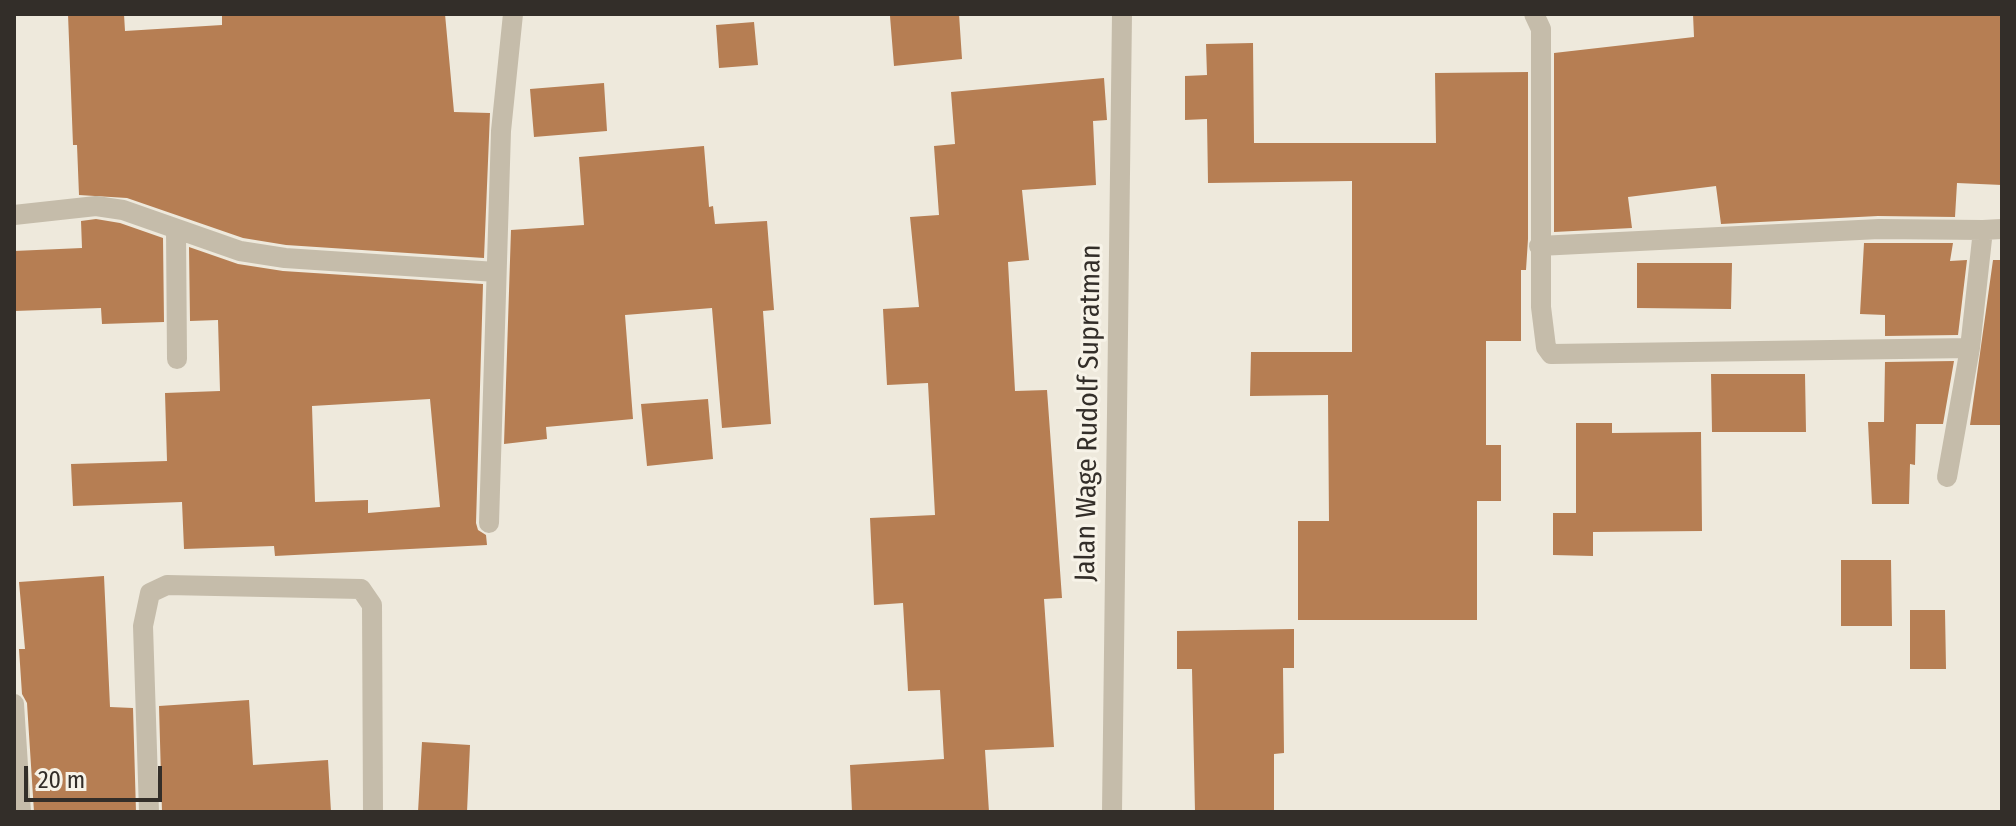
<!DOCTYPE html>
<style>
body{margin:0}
#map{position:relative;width:2016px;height:826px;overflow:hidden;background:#eee9dc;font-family:"Fira Sans Condensed",sans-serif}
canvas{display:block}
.frame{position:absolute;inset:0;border:16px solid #332e29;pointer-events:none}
.scale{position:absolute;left:24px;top:766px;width:138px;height:36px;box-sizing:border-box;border:4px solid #332e29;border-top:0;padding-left:10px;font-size:24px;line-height:28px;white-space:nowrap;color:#332e29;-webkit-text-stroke:6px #f7f3e8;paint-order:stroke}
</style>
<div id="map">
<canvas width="2016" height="826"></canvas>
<div class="frame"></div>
<div class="scale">20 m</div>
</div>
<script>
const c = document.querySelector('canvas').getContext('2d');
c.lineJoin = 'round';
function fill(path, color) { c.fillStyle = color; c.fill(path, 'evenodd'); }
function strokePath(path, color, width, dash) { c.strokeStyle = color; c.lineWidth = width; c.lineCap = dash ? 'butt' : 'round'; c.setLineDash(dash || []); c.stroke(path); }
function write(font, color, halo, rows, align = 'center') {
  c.font = font + ' "Fira Sans Condensed",sans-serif'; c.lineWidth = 6; c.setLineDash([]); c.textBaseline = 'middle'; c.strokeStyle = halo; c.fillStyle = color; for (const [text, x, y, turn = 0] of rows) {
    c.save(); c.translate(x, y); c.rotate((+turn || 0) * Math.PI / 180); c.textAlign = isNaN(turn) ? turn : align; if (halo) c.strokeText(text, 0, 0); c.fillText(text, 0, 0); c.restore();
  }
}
fill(new Path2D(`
 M68,14H124L125,31L222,25V14H445L454,112L490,113L484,258L286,245L243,238L127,198L79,195L77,145H73Z
 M959,14L962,59L894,66L890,16Z
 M1693,14H2002V185L1957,183L1955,217L1878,216L1721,224L1716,186L1628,197L1632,228L1554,232V53L1694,37Z
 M754,22L758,65L719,68L716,25Z
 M1253,43L1254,143H1436L1435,73L1528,72V239L1526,270H1521V341H1486V445H1501V501H1477V620H1298V521H1329L1328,395L1250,396L1251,352H1352V181L1208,183L1207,119L1185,120V76L1207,75L1206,44Z
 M1104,78L1107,120L1093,121L1096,185L1022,190L1029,260L1008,262L1015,391L1047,390L1062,598L1044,599L1054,747L985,750L989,812H852L850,765L944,759L940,690L908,691L903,603L874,605L870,518L935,515L928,383L887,385L883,309L919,307L910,217L939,215L934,146L955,144L951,92Z
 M604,83L607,131L534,137L530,89Z
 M704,146L709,207L713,206L715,224L767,221L774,310L763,311L771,424L722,428L712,308L625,315L633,419L546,427L547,439L504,444L511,230L584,225L579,157Z
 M96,219L120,223L163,238L164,322L102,324L101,308L14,311V251L82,248L81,221Z
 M1864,243H1953L1950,261L1967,260L1958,335L1885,336V315L1860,314Z
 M189,247L238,264L283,271L483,284L476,523L478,530L486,535L487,545L275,556L274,546L184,549L182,502L73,506L71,464L167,461L165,393L220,391L218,320L190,321ZM430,399L440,507L368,513V500L315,502L312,406Z
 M1993,260H2002L2001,425H1970Z
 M1637,263H1732L1731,309L1637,308Z
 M1954,361L1943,424H1916L1915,465L1910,464L1909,504H1872L1868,422H1884L1885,362Z
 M1711,374H1805L1806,432H1712Z
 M708,399L713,459L647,466L641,404Z
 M1576,423H1612V433L1701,432L1702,531L1593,532V556L1553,555V513H1576Z
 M1841,560H1891L1892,626H1841Z
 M104,576L110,707L133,708L136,812H34L27,703L22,694L19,649H25L19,582Z
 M1910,610H1945L1946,669H1910Z
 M1294,629V668H1283L1284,753L1274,754V812H1195L1192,669H1177V631Z
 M249,700L253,765L328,760L331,812H162L159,706Z
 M422,742L470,745L467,812H418Z`), '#b67e53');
strokePath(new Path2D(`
 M1534,14L1541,29V307L1546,347L1551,354L1970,348L1983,230L2002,229
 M14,215L96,206L123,210L240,251L285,258L496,272
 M176,230L177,359
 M1539,246L1879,229L1983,230
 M1947,477L1970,348
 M489,523L501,131L513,14
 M14,704L21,812
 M149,812L143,626L150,593L167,585L361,589L372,605L373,812
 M1112,812L1122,14`), '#c5bcaa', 20);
write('28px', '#332e29', '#f7f3e8', [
 ["Jalan Wage Rudolf Supratman",1089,413,-89]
]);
</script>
